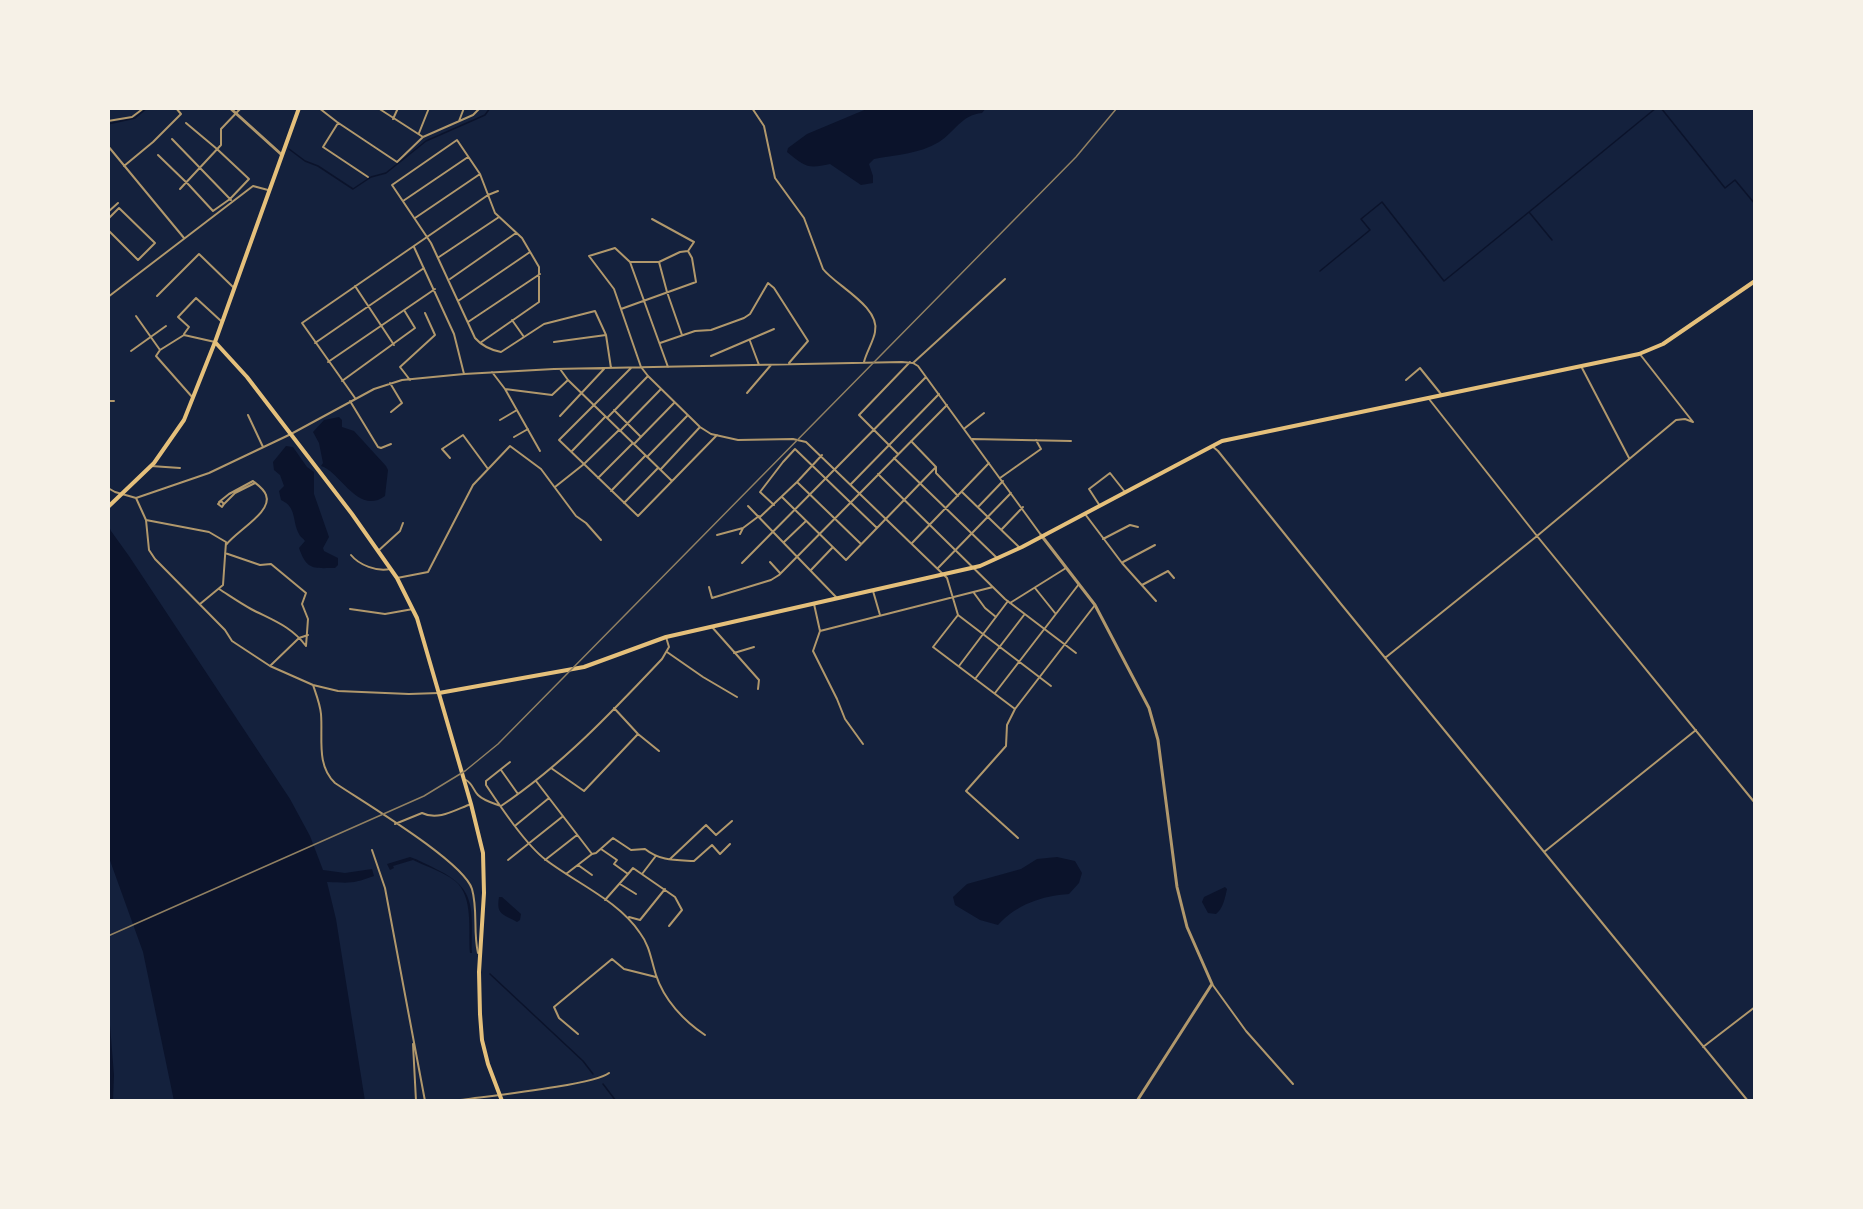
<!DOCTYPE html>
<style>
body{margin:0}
#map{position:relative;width:1863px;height:1209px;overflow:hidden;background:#14213d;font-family:"Titillium Web",sans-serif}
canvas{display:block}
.frame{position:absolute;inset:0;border:110px solid #f6f1e7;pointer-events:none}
</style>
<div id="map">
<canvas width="1863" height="1209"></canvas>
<div class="frame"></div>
</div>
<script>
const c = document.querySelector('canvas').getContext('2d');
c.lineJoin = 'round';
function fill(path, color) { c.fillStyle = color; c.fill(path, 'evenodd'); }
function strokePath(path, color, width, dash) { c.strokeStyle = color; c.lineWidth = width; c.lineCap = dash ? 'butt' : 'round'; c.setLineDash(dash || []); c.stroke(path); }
fill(new Path2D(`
 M869,108H986L982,113C961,115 955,132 939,142C919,154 896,155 874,159L869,164L873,176V183L861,185L830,164C808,169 805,167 787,152L788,148L807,134Z
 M339,417L342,420V427L354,431L386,466L388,470L385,496C358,516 340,471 321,466L323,463L319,443L313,432L324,420Z
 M286,446L293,447L307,467L314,472V494L329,537L323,548L324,551L338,558V565L335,568C314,568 307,571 299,548L305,541C303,538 300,537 299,534C292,521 297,507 281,500L279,491L284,486L280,475L274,470L273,462Z
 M108,524L111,531L129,556L290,799L310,836L323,870L345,873L372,869L374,876C352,884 351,883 327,882L336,919L365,1101H174L143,952L108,855Z
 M410,857C419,860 428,865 436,869C479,889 471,912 472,953H470C468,932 474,896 455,881C444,872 427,867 413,860L393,866L394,868L390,870L387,864Z
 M1057,857L1075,861L1082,873L1079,883L1069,894C1042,896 1017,904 998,925L980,920L955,905L953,897L967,884L1021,869L1037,859Z
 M1225,887L1227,889C1225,898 1223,909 1216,914L1208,913L1202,902L1204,897Z
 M499,897H502L521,914L520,920L517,922C503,914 496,915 499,897Z
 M108,1000L114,1075L113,1101H108Z`), '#0b132b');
strokePath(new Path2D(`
 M1661,108L1725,188L1735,180L1755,204
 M108,124L135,118L147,108
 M289,149L305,161L318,166L353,189L371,177L386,173L426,141L485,115L490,108
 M1552,240L1529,212L1656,108
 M1320,271L1370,230L1361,219L1382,202L1444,281L1529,212
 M490,974L583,1061L593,1074
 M603,1084L616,1101`), '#0b132b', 1.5);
strokePath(new Path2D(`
 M319,108L337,122L397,162L423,137L473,115L480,108
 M378,108L423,137
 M752,108L764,126L775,178L804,218L823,269C835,285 881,307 875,332C874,340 866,353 864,362
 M393,119L398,108
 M108,121L132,117L144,108
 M459,121L464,108
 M338,123L323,147L368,177
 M419,133L429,108
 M172,139L231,200
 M108,146L184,238
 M158,155L189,185L213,211L230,199L249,179L217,149L186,123
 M124,166L153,142L181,114L176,108
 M180,189L221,145V129L241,108
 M403,201L468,157
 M108,212L118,203
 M415,218L480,174
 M108,219L119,208L155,243L138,260L108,230
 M652,219L694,242L688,251
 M414,247L454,334L464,374
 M439,257L499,217
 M631,262H659L667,292L682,335
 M450,279L516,233
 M355,286L394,345
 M157,296L199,254L233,287
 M108,297L253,186L268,190
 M458,301L530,252
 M621,309L696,282L692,258L688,251L680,252L659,262
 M136,316L160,350
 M512,320L524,337
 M468,322L540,274
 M184,334L189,327L178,317L196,298L221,321
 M750,341L759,365
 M554,342L606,335
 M315,343L424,268
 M480,343L539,302V267L522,238L495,213L480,174L457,140L392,185L431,243L475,338C482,346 491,350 501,352L544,324L595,311L606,335L611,368
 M660,343L695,331L711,330L744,318L750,314L768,283L774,288L808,341L789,363
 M131,351L166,326
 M1639,353L1693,422
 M711,356L774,329
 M328,362L435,289
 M913,363L1005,279
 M1581,366L1629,458
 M668,367L630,262L615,248L589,256L614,289L641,367L648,376L700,427L711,434L738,440L793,439L806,442L947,578L958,615L1051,686
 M631,368L559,440L638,516L717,435
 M560,369L568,380L672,481
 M492,372L505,389L540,451
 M410,380L400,367L435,335L425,313
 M1406,380L1420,368L1441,394
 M342,381L415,328L404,310
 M390,383L402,403L391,412
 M505,389L552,395L568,380
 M747,393L771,365
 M193,398L156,356L160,350L184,335L215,342
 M355,398L302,323L488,195L498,191
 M1429,399L1537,536L1755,803
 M108,401H114
 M350,401L378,447L381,448L391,444
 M614,410L641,437
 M248,415L263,447
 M560,416L604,369
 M608,417L648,376
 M500,420L517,410
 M965,428L984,413
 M621,430L661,389
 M514,437L528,429
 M972,439L1071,441
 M911,441L936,467V473L958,496
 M634,444L674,403
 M1212,446L1218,451L1341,604L1748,1101
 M572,451L605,417
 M898,454L859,415L910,362
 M647,457L687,416
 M450,458L442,449L463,435L488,469
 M894,458L997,558
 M151,466L180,468
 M661,469L700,427
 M878,474L1005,599L1076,653
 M598,478L633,443
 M1000,478L1041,449L1036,440
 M797,482L861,544
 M851,484L939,394
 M555,487L584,464L619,430
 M108,488L115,492L136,498L146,520L149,550L155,559L225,630L232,641L270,666L313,685L338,691L409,694L439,693
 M611,491L645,456
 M962,492L1020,548
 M782,497L846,560L936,467
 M136,498L209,473L291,434L374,389L402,380L464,374L554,369L902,362L913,363L918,366L1041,535
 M221,501L224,504L222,507L218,504Z
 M219,502L229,494L253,481C258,485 264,489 266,495C273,512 236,531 226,545
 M624,503L658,468
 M223,505L235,493L255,483
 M774,505L760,492L783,462L795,449L877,528
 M748,506L836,597
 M1100,506L1089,489L1110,473L1125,492
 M978,507L1003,481
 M1085,514L1122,563L1156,601
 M760,517L797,482L822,455
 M146,520L209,532L226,542L223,585L200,604
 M1002,529L1023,507
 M740,534L743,528
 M717,535L743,528L759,516
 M1103,539L1130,525L1138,527
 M784,542L806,521
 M912,543L989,463
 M378,551L400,531L403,523
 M225,553L260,565L271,564L306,593L302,604L308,619L306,646
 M351,555C359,565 377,572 390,569
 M770,562L780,573
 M1123,562L1155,545
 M742,563L926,377
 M938,568L1011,493
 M811,570L832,548
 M397,578L428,572L473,485L510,446L541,469L576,516L586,523L601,540
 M1142,585L1168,571L1174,578
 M709,587L712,598L771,580L779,575L947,405
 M1035,588L1055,613
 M219,589C230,596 240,603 251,609C272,620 291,626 306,646
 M873,591L880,615
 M974,593L985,608L996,617
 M1010,603L1066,568
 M814,604L820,631L993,587
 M350,609L385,614L413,609
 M958,615L933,647L1015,709
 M712,627L759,680L758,689
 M820,631L813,651L837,699L845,719L863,744
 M667,652L703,677L737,697
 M734,653L754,647
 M1385,658L1537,536L1676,420L1685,419L1693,422
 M270,666L299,638L308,635
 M959,666L1008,601
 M975,679L1024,615
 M313,685C316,694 320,704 321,714C323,738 316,765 335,783C363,802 463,861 472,889C478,910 473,932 478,953
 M995,693L1079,584
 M614,708L638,734L659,751
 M510,762L486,781V785C500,806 526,845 546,860C576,883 619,901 640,933C650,946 651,960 656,975C664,1000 684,1021 705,1035
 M551,768L584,791L638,734
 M501,770L518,794
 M466,780C473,784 473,790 478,795C484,801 493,803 501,806
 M536,781L592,854L596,853L613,838L631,850L645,849C660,861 675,860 694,861L712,845L720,854L730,844
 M501,806C562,765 612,712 662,659L669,647L666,637
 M395,824L422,813C438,821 455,810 471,804
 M516,825L549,798
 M1018,838L966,791L1006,746L1007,725L1015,709L1095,605
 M601,849L617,860L614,864L628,874L605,900
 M372,850L385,888L425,1101
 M1544,852L1696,730
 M670,859L706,825L716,835L732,821
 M508,860L562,817
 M545,860L577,835
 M578,865L592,875
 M566,874L592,854
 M628,874L633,868L675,897L682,910L669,926
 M642,874L655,857
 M620,884L636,894
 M629,917L640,920L665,889
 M1212,984L1246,1031L1293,1084
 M578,1034L559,1018L554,1007L612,959L624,969L656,977
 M413,1044L416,1101
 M1703,1047L1755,1007
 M454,1101C480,1097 595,1085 609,1073`), '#b1986c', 2);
strokePath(new Path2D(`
 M230,108L282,155
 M1041,535L1095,605L1149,708L1158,740L1177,887L1187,927L1212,984L1137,1101`), '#b1986c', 3);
strokePath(new Path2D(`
 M215,342L247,377L352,514L397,578L417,618L471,804L483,853L484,893L479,972L480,1014L482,1040L488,1064L502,1101
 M108,507L154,463L184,420L215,342L299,108
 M439,693L584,667L666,637L980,566L1022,547L1222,441L1639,354L1663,344L1755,281`), '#e5c07b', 4);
strokePath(new Path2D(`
 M108,936L424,796L465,771L498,744L1076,157L1117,108`), '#918062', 1.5);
</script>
